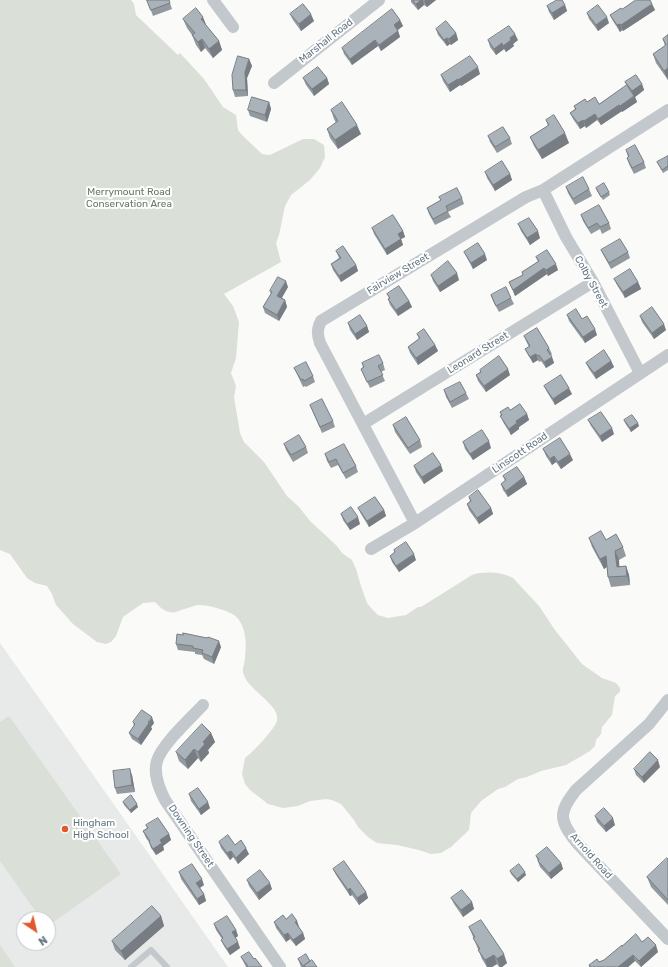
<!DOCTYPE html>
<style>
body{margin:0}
#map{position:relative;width:668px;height:967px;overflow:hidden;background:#fafaf8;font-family:Rubik,sans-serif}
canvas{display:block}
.north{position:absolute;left:16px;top:911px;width:40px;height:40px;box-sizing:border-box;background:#fff;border:1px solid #c1c8cd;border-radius:50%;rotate:145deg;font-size:11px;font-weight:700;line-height:16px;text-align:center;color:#657683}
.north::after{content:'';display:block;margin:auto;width:14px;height:18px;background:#e4572e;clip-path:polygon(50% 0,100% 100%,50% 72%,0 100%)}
</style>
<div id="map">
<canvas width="668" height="967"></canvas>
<div class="north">N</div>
</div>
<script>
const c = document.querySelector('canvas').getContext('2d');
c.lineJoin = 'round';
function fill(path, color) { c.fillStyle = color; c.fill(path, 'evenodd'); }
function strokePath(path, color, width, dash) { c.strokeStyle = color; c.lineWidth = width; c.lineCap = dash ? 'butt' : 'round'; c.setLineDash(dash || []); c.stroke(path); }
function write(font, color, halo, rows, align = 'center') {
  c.font = font + ' Rubik,sans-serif'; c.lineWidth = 4; c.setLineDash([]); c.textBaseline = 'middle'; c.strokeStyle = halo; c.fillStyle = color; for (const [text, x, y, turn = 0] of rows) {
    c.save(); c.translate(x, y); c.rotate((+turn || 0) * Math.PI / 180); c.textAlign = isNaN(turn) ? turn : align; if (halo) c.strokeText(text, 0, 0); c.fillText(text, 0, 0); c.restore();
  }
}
fill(new Path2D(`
 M0,643L56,722L228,967H0ZM24,919H48V943H24Z`), '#e8e9e9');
fill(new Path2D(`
 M0,0H131L134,4L136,15L178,55L180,53L204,79L223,107L236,115L238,130L242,135L262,154L270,155L303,139H314L324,145L325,157L320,168L310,180L291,195L285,206L279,235L276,243L281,262L224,294L233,306L239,322L236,358L231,373L236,386L234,397L240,433L244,442L264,462L287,496L299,507L310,521L337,546L342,553L352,560L356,569L361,586L367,603L372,609L378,615L388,618L406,615L418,607H421L472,575C485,571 501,572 513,578L539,606L555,630L582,664L602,678L616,683L620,688V692L615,696L612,715L602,727L601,734L596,740L595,746L590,751L566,765L541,771L527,777L518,779L505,787L498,789L481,801L471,813L469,830L451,847L441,853L431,854L419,850L397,845L377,843L368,837L358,827L354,820L341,804L332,800L326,799L310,801L298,806L283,808L268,804L250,790L245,784L242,774L245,758C253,752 274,730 277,721C281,705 249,691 244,675C241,669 245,664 245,657C247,644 246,624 234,615C227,610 208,605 199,605C194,605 189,608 184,609C179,610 175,614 170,612C163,611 159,606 155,602L143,603L123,617L116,636L111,642L106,644L97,642L73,624L56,605L52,594L47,586L35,583L27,578L10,554L0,550Z
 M9,716L121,874L48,926V919H41L0,861V722Z
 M0,945L15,967H0Z`), '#dadfd7');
strokePath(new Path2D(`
 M131,967L151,950L167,967`), '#c3c8cc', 6);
strokePath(new Path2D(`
 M213,0L233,27
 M274,83L379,0
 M543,190L566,237L593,282L640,373
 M363,424L593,282
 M415,523L320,343C317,334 317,329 321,321L526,197L543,190L668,110
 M371,549L415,523L668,355
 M668,700L649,724L576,790C558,813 559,820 577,843L668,939
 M203,705C191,718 162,744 157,761C153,774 159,788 165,800L280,967`), '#c3c8cc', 12);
fill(new Path2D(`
 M147,0H169L172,9L153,16Z
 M411,0H436L427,7L424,5L418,10L411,2Z
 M652,4L655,10L623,31L622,30L620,32L613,21L610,15L622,9Z
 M565,5L567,11L554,20L549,12L547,6Z
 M587,13L609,23L598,31L589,19Z
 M290,14L314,21L301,31L293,20Z
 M183,19L206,26L219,41L222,50L213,58L205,48L201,52L196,45L192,35L187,28Z
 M400,20L403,26L398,30L400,37L381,51L378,46L352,65L344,54L342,48Z
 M436,29L456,33L458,40L451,45L450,44L447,46L438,35Z
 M668,35V80L656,63L653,54L665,46L663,39Z
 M488,40H518L513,44L514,46L506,52L504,49L496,55L490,47Z
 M249,59L252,66L247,78L248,96L235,97L233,90Z
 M480,74L461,86L460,85L450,92L443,81L441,75Z
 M303,78H327L329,84L314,96L306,85Z
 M625,82L642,84L644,90L635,97L637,102L622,112V111L601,125L597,120L586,128L585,126L580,129L573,119L570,113L575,109L574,106L587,102L599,104L627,86Z
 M269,102L271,109L267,122L250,116L248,110Z
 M331,110L361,134L338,149L330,138L327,129L336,123L334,119Z
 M546,120L569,143L542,159L534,146L530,137L548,126Z
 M488,136L510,138L512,144L497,153L490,142Z
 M626,150L644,162L646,168L634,174L629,164L627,158L628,157Z
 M668,157V170L663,173L657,162Z
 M485,172L510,174L512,180L495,191L487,178Z
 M566,187L589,189L592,196L575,205L568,193Z
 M596,188L609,192L610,195L603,200L597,191Z
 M439,197L462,198L464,204L448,212L451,217L435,225L429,214L427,208L441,201Z
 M581,215L609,223L611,229L602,234L600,229L591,234L583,221Z
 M518,224L540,238L530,245L521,231Z
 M372,228L403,231L405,237L401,239L403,245L387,255L374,234Z
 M601,250L628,252L630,258L611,269L604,256Z
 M336,251L356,265L358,271L341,282L333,270L331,264L339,258Z
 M464,252L487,260L473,269L467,258Z
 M536,257L558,270L548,276L547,274L515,296L509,282L523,275L522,272L538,262Z
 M431,275L459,280L440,292L433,281Z
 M614,279L638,282L641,289L625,298L617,285Z
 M288,287L282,298L285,300L287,307L279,321L265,313L263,307L271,294L270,291Z
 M387,294L409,301L412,307L398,316L390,305L388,299L389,298Z
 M491,295L511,298L514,304L499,312L493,301Z
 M567,315L582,319L597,335L585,343L569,321Z
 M640,316L666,330L654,339L642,322Z
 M348,323L367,326L369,332L357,340L350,330Z
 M417,334L435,345L438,351L418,365L410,353L408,347L419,339Z
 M524,336L549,348L552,354L551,355L554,363L546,368L541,361L539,362L538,360L533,363L528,355L525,349L529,347L527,343Z
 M611,361L614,367L596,379L589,369L586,363Z
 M362,363H383L385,370L381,372L385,381L370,388L361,369L363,367Z
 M294,368L313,376L315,382L306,387L305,386L303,387L297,374Z
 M480,370L510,375L486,392L478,381L476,375L480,372Z
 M544,386L572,394L555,405L547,392Z
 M444,390L466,393L469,399L452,408L446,397Z
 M310,405L333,421L335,427L322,433Z
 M510,410L527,414L529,420L519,427V429L511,435L503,422L500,412Z
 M588,420L614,434L602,442L591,426Z
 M624,420L639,426L631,432L625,423Z
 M393,425L420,440L422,447L410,454L395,432Z
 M463,442L491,448L473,460L465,449Z
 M284,444L306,447L308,453L293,462L286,450Z
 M543,449L573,460L561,469L556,462L552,465L546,456Z
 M325,454L356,466L358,472L346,479L338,465L331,468L327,461Z
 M414,466L443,471L424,484L416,472Z
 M503,476L524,477L527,484L508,497L503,490L501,484L505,481Z
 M469,497L491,508L493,514L479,524L469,510L467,504L470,501Z
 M358,508L384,510L386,516L369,527L361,514Z
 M341,514L360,524L350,530L343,520Z
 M589,538L606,540L623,547L626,556L619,560V566H626L629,575L630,585L611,587L608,577L607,567L604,569L592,547Z
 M394,550L416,560L399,572L392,562L390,556L395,552Z
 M176,644L221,647L214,664L204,659L202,655L195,654V652L178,650Z
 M133,722L154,723L151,727L152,729L141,745L132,739L129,733L134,726Z
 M211,733L215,742L208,750L209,753L201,762L198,758L188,769L179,761L176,752Z
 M660,767L644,783L636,775L634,769Z
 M132,775L135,792L117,794L115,788Z
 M189,794L210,808L201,815L191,801Z
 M123,802L138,807L131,813L124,805Z
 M595,816L615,825L606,832L597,822Z
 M146,825L169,834L171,840L163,846L164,850L156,855L151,848L149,842L146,838L143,831L147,828Z
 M219,842L235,845L249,854L238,864L233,857L230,860L221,848Z
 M536,856L561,863L563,869L551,879L540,867Z
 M668,859V905L651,887L647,877Z
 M333,869L366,892L368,898L359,905L352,895L350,896L336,875Z
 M510,871L526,875L518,882L511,874Z
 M179,872L204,885L200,888L204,894L206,901L199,905L181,879Z
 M247,880L272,889L259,900L249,886Z
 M451,898L472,902L474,909L463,917L454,904Z
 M161,916L164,926L125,960L115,950L112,941Z
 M286,919L297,921L299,927L303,933L305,939L296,946L290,939L286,942L276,928L274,922Z
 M214,924L236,930L238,936L235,938L240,948L230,955L224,946L221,940L222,939L216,930Z
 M469,927L507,963L502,967H499L497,964L492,967H487L482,959Z
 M642,942L658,952L641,967L635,961L628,967H589V965L599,962L604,960L622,946Z
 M241,957L254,959L246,967Z
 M298,959L311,961L317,967H301Z`), '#929a9f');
fill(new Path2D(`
 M421,0H423L424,5L418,10L416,4Z
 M426,0H436L427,7L424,1Z
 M652,4L655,10L623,31L621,25Z
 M565,5L567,11L554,20L552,13Z
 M311,14L314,21L301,31L299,24Z
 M203,17L207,27L201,19Z
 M607,17L609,23L598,31L596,25Z
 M400,20L403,26L396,31L394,25Z
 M620,24L622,30L620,32L617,25Z
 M398,31L400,37L381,51L379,45Z
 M456,33L458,40L451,45L449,39Z
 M515,34L518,40L513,44L514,46L506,52L503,46L510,38Z
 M447,38L450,44L447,46L444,40Z
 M202,39L205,48L201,52L198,42Z
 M375,40L378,46L352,65L350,59Z
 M219,41L222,50L213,58L209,49Z
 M502,43L504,49L496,55L494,49Z
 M249,59L252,66L247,78L248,96L246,90L245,72Z
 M478,67L480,74L461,86L458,80Z
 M668,68V80L664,71Z
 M327,78L329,84L314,96L312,89Z
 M458,79L460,85L450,92L448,85Z
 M642,84L644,90L635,97L637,102L622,112L620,106L634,97L632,91Z
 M269,102L271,109L267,122L265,115Z
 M619,105L622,111L601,125L598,119Z
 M595,114L597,120L586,128L584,121Z
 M583,120L585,126L580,129L578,123Z
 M357,125L361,134L338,149L335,140Z
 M565,133L569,143L542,159L538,150Z
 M510,174L512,180L495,191L493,185Z
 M403,231L405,237L401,239L403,245L387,255L385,249L398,234Z
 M538,231L540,238L530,245L527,238Z
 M485,254L487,260L473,269L471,263Z
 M556,264L558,270L548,276L546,270Z
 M356,265L358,271L341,282L339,276Z
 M544,268L547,274L515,296L513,290Z
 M457,273L459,280L440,292L438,286Z
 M286,281L288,287L279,302L277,296Z
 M638,282L641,289L625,298L623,292Z
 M285,300L287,307L279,321L277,315Z
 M409,301L412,307L398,316L396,310Z
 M664,324L666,330L654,339L652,333Z
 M367,326L369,332L357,340L355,334Z
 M595,329L597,335L585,343L583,337Z
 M435,345L438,351L418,365L416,358Z
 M536,354L538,360L533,363L530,357Z
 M552,357L554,363L546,368L544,362Z
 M611,361L614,367L596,379L594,373Z
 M508,369L510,375L486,392L484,386Z
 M569,388L572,394L555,405L553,399Z
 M527,414L529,420L519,427V429L511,435L509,429L516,421Z
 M638,423L639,426L631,432L630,428Z
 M612,428L614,434L602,442L600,436Z
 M489,441L491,448L473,460L470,454Z
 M570,454L573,460L561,469L558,462Z
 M554,456L556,462L552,465L550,459Z
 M441,465L443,471L424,484L422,477Z
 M524,477L527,484L508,497L506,491Z
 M491,508L493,514L479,524L477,518Z
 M384,510L386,516L369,527L367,521Z
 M358,517L360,524L350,530L347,524Z
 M615,551L619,560L620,576L617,567Z
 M414,554L416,560L399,572L396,566Z
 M606,556L609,565L604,569L600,559Z
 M626,566L629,575L630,585L627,576Z
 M219,641L221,647L214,664L212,657Z
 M152,717L154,723L151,727L152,729L141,745L138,739Z
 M211,733L215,742L208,750L209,753L201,762L198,752L203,742Z
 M194,749L198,758L188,769L185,760Z
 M658,760L660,767L644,783L642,777Z
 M130,769L132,775L135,792L132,785Z
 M208,802L210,808L201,815L199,809Z
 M137,804L138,807L131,813L130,810Z
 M613,818L615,825L606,832L604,826Z
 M169,834L171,840L163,846L164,850L156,855L153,849L160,840Z
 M246,848L249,854L238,864L236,858Z
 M231,851L233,857L230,860L227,853Z
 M561,863L563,869L551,879L549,873Z
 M525,872L526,875L518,882L517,879Z
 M202,879L204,885L198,889L196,883Z
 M270,883L272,889L259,900L257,893Z
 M350,888L352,895L350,896L348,890Z
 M366,892L368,898L359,905L357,898Z
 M204,894L206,901L199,905L197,899Z
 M472,902L474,909L463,917L461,910Z
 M161,916L164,926L125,960L121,951Z
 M297,921L299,927L298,928L295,922Z
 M236,930L238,936L234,939L232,932Z
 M288,933L290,939L286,942L284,935Z
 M303,933L305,939L296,946L293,940Z
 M238,942L240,948L230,955L227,949Z
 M656,945L658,952L641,967L639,961Z
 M504,954L507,963L502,967H500L497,959Z
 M494,955L497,964L492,967H487L485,960Z
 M633,955L635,961L628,967H618Z`), '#777d82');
const building = new Path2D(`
 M147,0H169L170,3L151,10Z
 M413,0H421L416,4Z
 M557,0H562L565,5L552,13L547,6Z
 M636,0H650L652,4L621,25L620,24L617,25L610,15L621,8L622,9Z
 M303,4L311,14L299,24L290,14Z
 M598,5L607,17L596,25L587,13Z
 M196,8L203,17L201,19L219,41L209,49L202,39L198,42L192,35L195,33L183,19Z
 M392,9L400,20L394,25L398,31L379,45L375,40L350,59L342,48Z
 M446,21L456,33L449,39L447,38L444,40L436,29Z
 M509,26L515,34L510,38L511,40L503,46L502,43L494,49L488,40Z
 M668,35V68L664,71L653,54L666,45L663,39Z
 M238,56L249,59L245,72L246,90H233L232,75Z
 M470,56L478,67L458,80V79L448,85L441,75Z
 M318,67L327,78L312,89L303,78Z
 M636,75L642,84L632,91L625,82Z
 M627,85L634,96L620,106L619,105L598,119L595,114L584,121L583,120L578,123L570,113L576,109L574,106L585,99L587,102L595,97L599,104Z
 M252,97L269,102L265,115L248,110Z
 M342,102L357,125L335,140L327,129L338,121L331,110Z
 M554,115L565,133L538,150L530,137L549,125L546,120Z
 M503,127L510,138L495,147L488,136Z
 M635,145L644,162L632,168L627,158L629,156L626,150Z
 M668,156V166L662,170L657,162Z
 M502,161L510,174L493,185L485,172Z
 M583,177L589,189L573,199L566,187Z
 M604,183L609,192L601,197L596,188Z
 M457,188L462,198L446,206L448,211L433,219L427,208L441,200L439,197Z
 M599,205L609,223L600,227L597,223L588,228L581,215Z
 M393,215L403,231L398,234L401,239L385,249L372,228Z
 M529,218L538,231L527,238L518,224Z
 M620,239L628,252L609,263L601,250Z
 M478,243L485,254L471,263L464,252Z
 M343,246L356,265L339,276L331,264L341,258L336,251Z
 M547,250L556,264L546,270L544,268L513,290L509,282L523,275L522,272L539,261L536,257Z
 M448,261L457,273L438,286L431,275Z
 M630,269L638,282L623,292L614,279Z
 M278,277L286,281L277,296L285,300L277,315L263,307L272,292L270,291Z
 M399,286L409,301L396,310L388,299L390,298L387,294Z
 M506,287L511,298L496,306L491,295Z
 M652,307L664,324L652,333L640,316Z
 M576,309L582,319L587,316L595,329L583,337L567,315Z
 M360,315L367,326L355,334L348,323Z
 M537,328L549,348L547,350L552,357L544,362L539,355L537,356L536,354L530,357L525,349L530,346L524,336Z
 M424,329L435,345L416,358L408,347L420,338L417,334Z
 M604,350L611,361L594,373L586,363Z
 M379,355L383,363L378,366L383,375L367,382L361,369L364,367L362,363Z
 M499,356L508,369L484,386L476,375L481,372L480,370Z
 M306,362L313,376L304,381L303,379L301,380L294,368Z
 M561,375L569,388L553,399L544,386Z
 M460,382L466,393L450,402L444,390Z
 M322,399L333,421L320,427L310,405Z
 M520,404L527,414L516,421L517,423L509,429L500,416L502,415L500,412L508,407L510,410Z
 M601,412L612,428L600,436L588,420Z
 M632,415L638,423L630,428L624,420Z
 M406,417L420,440L408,448L393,425Z
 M482,430L489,441L470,454L463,442Z
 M299,435L306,447L291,455L284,444Z
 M560,438L570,454L558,462L554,456L550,459L543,449Z
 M344,444L356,466L343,473L336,459L329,462L325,454Z
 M433,453L441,465L422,477L414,466Z
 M517,467L524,477L506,491L501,484L506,480L503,476Z
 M478,490L491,508L477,518L467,504L471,501L469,497Z
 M375,497L384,510L367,521L358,508Z
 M351,507L358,517L347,524L341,514Z
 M601,531L606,540L616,534L623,547L615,551L617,567L626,566L627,576L608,577L606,556L600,559L589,538Z
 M406,542L414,554L396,566L390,556L395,552L394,550Z
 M183,633L207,638L208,637L219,641L212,657L202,653L203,650L193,648V646L176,644L177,634L183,635Z
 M142,710L152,717L148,722L149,723L138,739L129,733L135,724L133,722Z
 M202,724L211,733L203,742L205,744L198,752L194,749L185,760L176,752Z
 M650,752L658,760L642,777L634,769Z
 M130,769L132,785L115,788L113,771Z
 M198,788L208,802L199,809L189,794Z
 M131,795L137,804L130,810L123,802Z
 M604,808L613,818L604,826L595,816Z
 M158,818L169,834L160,840L162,843L153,849L149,842L150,841L143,831L148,828L146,825Z
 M228,835L235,845L241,840L246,848L236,858L231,851L227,853L219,842Z
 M547,847L561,863L549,873L538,861L539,859L536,856Z
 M667,858L668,859V900L647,877Z
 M344,861L366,892L357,898L350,888L348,890L333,869Z
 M192,864L202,879L196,883L204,894L197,899L179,872Z
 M519,864L525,872L517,879L510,871Z
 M260,870L270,883L257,893L247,880Z
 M462,890L472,902L461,910L451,898Z
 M152,906L161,916L121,951L112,941Z
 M292,914L297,921L295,922L303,933L293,940L288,933L284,935L274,922L283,915L286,919Z
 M227,916L236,930L232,932L238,942L227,949L221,940L223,938L214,924Z
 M481,920L504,954L497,959L494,955L485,960L478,950L480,949L473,938L475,937L469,927Z
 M636,934L642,942L648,937L656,945L639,961L633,955L618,967H590L589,965L597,959L599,962L604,960L622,945V946Z
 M249,952L254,959L255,958L262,967H246L248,966L241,957Z
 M306,954L310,961L303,966L298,959Z
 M312,960L317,967H305L304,966Z`);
fill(building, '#aab3b9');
strokePath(building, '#777d82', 1);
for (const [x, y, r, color] of [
 [65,829,4,"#e4572e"]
]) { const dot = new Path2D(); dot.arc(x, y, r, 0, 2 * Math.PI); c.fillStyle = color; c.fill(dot); strokePath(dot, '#fff', 1.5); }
write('10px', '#657683', '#fff', [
 ["Marshall Road",326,41,-38],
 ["Fairview Street",398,274,-31],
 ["Colby Street",591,282,61],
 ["Leonard Street",478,353,-32],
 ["Linscott Road",520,453,-34],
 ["Downing Street",191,836,56],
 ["Arnold Road",591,856,48]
]);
write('10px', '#687a64', '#fff', [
 ["Merrymount Road",129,192],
 ["Conservation Area",129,204]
]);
write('10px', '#657683', '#fff', [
 ["Hingham",73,823],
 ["High School",73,835]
], 'left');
</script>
